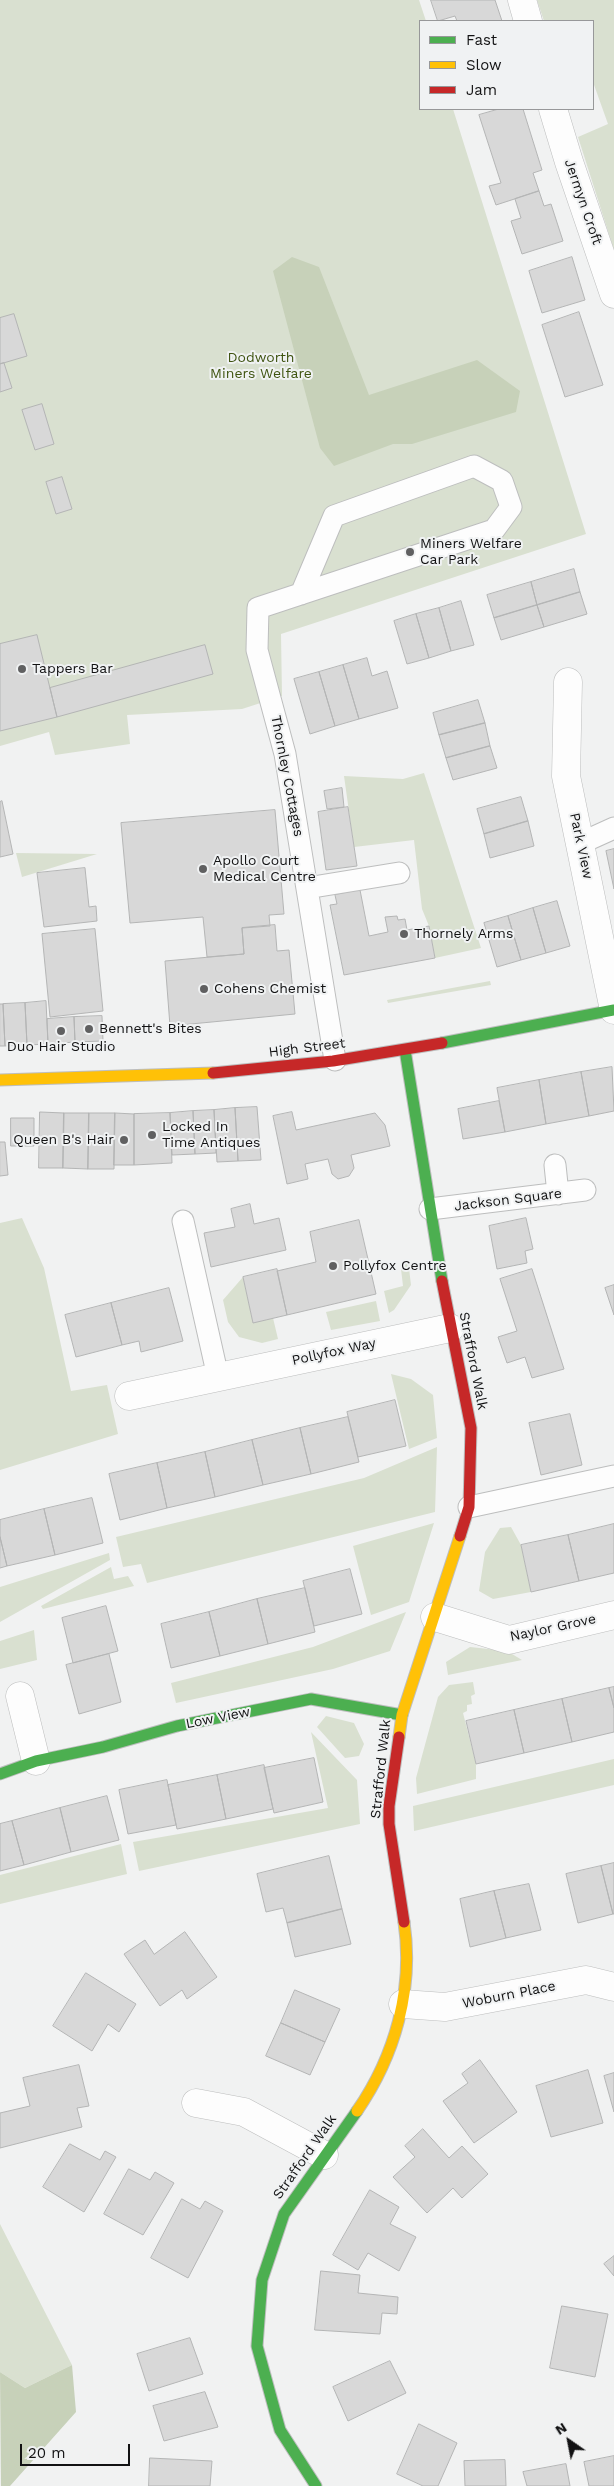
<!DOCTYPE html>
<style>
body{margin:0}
#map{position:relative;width:614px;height:2486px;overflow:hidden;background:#f1f2f2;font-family:"Work Sans",sans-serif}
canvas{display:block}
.legend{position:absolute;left:419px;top:20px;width:175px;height:90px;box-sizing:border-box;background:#f0f2f3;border:1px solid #979899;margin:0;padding:6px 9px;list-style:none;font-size:15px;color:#121213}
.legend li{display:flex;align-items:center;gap:10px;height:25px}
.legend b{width:25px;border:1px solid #979899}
.north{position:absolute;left:544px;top:2416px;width:50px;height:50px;-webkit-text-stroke:4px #f0f2f3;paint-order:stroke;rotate:327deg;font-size:14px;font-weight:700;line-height:20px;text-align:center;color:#121213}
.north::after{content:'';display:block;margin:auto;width:18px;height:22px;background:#121213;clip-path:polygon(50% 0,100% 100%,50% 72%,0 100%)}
.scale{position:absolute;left:20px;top:2444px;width:110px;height:22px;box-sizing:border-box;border:2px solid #121213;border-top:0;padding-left:6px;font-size:15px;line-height:18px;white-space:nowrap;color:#121213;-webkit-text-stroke:4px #f0f2f3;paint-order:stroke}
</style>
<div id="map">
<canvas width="614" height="2486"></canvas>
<ul class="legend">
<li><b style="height:6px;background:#4caf50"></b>Fast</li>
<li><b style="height:6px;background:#ffc107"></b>Slow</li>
<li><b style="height:6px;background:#c62828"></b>Jam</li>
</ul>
<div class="north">N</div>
<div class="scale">20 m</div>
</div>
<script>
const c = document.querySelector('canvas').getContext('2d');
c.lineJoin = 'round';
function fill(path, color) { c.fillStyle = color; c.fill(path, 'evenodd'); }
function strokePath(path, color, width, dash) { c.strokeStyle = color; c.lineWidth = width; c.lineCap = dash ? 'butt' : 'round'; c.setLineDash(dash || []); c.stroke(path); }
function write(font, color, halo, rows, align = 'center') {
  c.font = font + ' "Work Sans",sans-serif'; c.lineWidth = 4; c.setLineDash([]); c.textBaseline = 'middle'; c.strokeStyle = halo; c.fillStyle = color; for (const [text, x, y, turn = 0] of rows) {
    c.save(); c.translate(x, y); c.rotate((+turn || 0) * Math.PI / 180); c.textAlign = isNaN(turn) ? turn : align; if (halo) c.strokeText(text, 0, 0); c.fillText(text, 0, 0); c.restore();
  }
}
fill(new Path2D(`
 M0,0H419L426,21H420V109H453L586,534L281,634L282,696L242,709L127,715L130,744L55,755L49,732L0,746Z
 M537,0H614V250L578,137L608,124L593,82V21H544Z
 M424,773L481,948L435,958L429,926L422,909L414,840L354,847L344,776L403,779Z
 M16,853L97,854L22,877Z
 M490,981L491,985L388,1003L387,1000Z
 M22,1218L44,1268L71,1391L107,1385L118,1434L0,1470V1223Z
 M408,1260L411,1285L394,1310L389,1313L384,1291L403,1286L401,1269Z
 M243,1277L253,1322L273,1318L278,1339L262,1343L239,1337L228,1322L223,1300Z
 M376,1301L380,1321L331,1330L326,1312Z
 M391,1374L411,1379L433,1395L437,1438L409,1449Z
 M437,1447L435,1512L147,1583L141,1564L123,1567L116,1537L364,1478Z
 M434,1523L409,1602L371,1615L353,1546Z
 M511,1527L521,1545L531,1592L493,1599L479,1591L485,1552L500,1528Z
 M109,1553L110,1560L0,1622V1587Z
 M111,1567L114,1579L128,1576L134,1586L43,1609L41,1606Z
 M406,1612L390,1651L333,1669L176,1703L171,1683L313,1647Z
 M34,1630L37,1660L0,1669V1641Z
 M470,1647L507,1651L522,1660L448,1675L446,1662Z
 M473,1682L475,1694L471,1696L472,1704L467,1705V1711L463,1713L476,1764V1779L417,1794L416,1778L438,1697L449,1685Z
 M326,1716L354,1723L364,1744L359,1756L345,1758L317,1727Z
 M311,1732L357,1780L360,1824L139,1871L133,1842L328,1808Z
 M614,1759V1785L414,1831L413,1806Z
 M121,1844L127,1874L0,1904V1875Z
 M0,2224L72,2365L25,2388L0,2372Z`), '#d9e0d0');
fill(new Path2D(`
 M292,257L319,267L369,395L477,360L520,391L516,412L412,444H393L334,466L320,448L273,271Z
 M72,2365L76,2412L10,2486H1L0,2372L25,2388Z`), '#c7d1b9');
const building = new Path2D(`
 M431,0H495L502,21H457L455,16L438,21Z
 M499,109H523L542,170L533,173L539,191L496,205L489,186L501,183L479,115Z
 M539,191L544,206L551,204L563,241L522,254L511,221L521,218L515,199Z
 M572,257L585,300L542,313L529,271Z
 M579,312L603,385L565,397L542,325Z
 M14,314L27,356L0,364V318Z
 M4,363L12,388L0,392V364Z
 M42,404L54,444L35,450L22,410Z
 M62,477L72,509L56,514L46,482Z
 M574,569L580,592L537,605L531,582Z
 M531,582L537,605L494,618L487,595Z
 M580,592L587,614L544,627L537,605Z
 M461,601L474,645L451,651L439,608Z
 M537,605L544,627L501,640L494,618Z
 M439,608L451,651L429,658L416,614Z
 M416,614L429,658L407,664L394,621Z
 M37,635L57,717L0,731V644Z
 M205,645L213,674L57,717L50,688Z
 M367,658L372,676L387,671L398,708L359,719L343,665Z
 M343,665L359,719L335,726L319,672Z
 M319,672L335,726L310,734L294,679Z
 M478,700L485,723L439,735L433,713Z
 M485,723L490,746L446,758L439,735Z
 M490,746L497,768L453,780L446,758Z
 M342,788L344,807L327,809L324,791Z
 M521,797L528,821L484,834L477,809Z
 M2,801L13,854L0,857V802Z
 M348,807L357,866L326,870L318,812Z
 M275,810L284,914L269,915L270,926L242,928L244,954L207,957L203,917L130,923L121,823Z
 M528,821L534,846L490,858L484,834Z
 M614,849V889L606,851Z
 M85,868L89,907L96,906L97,921L44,927L37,873Z
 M360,890L369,936L388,932L385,917L397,916L398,920L405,919L407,930L429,926L435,958L344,975L330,905L337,904L335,895Z
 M557,901L570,946L546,953L533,908Z
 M533,908L546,953L521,960L508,916Z
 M508,916L521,960L497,967L484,923Z
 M275,925L277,951L289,950L295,1014L170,1026L165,961L244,954L242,928Z
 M95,929L103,1011L50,1017L42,934Z
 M46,1001L48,1044L27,1045L25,1003Z
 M25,1003L27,1045L5,1046L3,1004Z
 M0,1004H3L5,1046H0Z
 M102,1016L103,1041L75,1042L74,1017Z
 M74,1017L75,1042L48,1044L47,1019Z
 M612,1067L614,1111L589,1116L581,1072Z
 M581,1072L589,1116L546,1124L539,1080Z
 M539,1080L546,1124L505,1132L497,1088Z
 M499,1101L505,1132L463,1139L458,1109Z
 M257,1107L261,1160L238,1161L235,1108Z
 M235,1108L238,1161L217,1162L214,1110Z
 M214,1110L216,1153L195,1154L193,1111Z
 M193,1111L195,1154L172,1155L170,1113Z
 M40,1112L64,1113L63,1168H39Z
 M292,1112L296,1130L375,1113L385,1125L390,1146L351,1155L354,1168L349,1176L338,1179L332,1174L328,1159L305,1164L308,1179L287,1184L273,1116Z
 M64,1113H89L88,1169L63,1168Z
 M89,1113H115L114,1169H88Z
 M115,1113L134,1114V1165H114Z
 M170,1113L172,1163L134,1165V1114Z
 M11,1118H34V1146H11Z
 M0,1142H5L8,1175L0,1176Z
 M250,1204L254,1224L279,1218L286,1250L211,1267L204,1233L235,1227L231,1209Z
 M526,1218L533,1249L525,1251L527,1263L497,1269L489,1226Z
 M359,1220L376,1294L287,1315L277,1271L316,1262L310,1232Z
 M277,1269L287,1315L253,1323L243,1277Z
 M532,1269L564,1369L532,1378L525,1357L507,1363L498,1337L517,1331L500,1279Z
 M614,1285V1315L605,1288Z
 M169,1288L183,1341L141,1352L139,1341L122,1345L111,1303Z
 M111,1303L122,1345L76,1357L65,1315Z
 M395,1400L406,1446L358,1457L347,1412Z
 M570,1414L582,1465L541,1475L529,1423Z
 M348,1417L359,1462L311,1474L300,1428Z
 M300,1428L311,1474L263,1485L252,1440Z
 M252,1440L263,1485L215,1497L205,1452Z
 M205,1452L215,1497L167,1508L157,1463Z
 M157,1463L167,1508L120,1520L109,1474Z
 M92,1498L103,1543L55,1555L44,1509Z
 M44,1509L55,1555L7,1566L0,1537V1520Z
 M614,1524V1573L579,1581L568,1535Z
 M568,1535L579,1581L531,1592L521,1545Z
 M0,1537L7,1566L0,1568Z
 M350,1569L362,1614L314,1626L303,1581Z
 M305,1588L315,1632L268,1644L257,1599Z
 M257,1599L268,1644L220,1656L209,1612Z
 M106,1606L118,1651L73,1663L62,1618Z
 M209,1612L220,1656L171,1668L161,1624Z
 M109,1654L121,1702L79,1714L66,1665Z
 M614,1687V1708L609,1688Z
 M609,1688L614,1708V1732L572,1742L562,1699Z
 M562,1699L572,1742L524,1753L514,1710Z
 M514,1710L524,1753L476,1764L466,1721Z
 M314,1758L323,1802L274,1813L264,1768Z
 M264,1765L273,1809L226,1819L217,1775Z
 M217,1775L226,1819L177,1829L168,1785Z
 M167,1780L176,1825L128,1834L119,1790Z
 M107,1796L119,1840L71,1852L60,1808Z
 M60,1808L71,1852L24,1865L12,1821Z
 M12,1821L24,1865L0,1871V1824Z
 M329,1856L342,1909L287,1923L283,1908L266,1912L257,1874Z
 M614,1863V1914H613L601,1866Z
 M601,1866L613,1914L578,1923L566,1874Z
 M529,1884L541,1930L506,1938L494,1891Z
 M494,1891L506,1938L470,1947L460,1899Z
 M342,1909L351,1944L295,1957L287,1923Z
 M185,1932L217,1977L187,1999L182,1990L160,2006L124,1954L145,1940L154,1954Z
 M86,1973L136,2004L119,2032L108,2024L92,2051L53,2026Z
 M295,1990L340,2009L325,2042L281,2023Z
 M281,2023L325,2042L310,2075L266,2056Z
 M480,2060L517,2112L474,2143L443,2101L468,2083L462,2074Z
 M79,2065L89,2106L77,2108L82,2127L0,2148V2113L30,2106L23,2078Z
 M588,2070L603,2123L551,2137L536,2086Z
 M614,2073V2112L604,2076Z
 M423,2129L449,2158L462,2146L488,2174L462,2198L453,2188L427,2213L393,2177L415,2157L405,2146Z
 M70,2144L100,2160L105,2151L116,2157L84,2212L43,2187Z
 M129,2169L150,2180L155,2172L174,2183L143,2235L104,2214Z
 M370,2190L399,2207L390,2224L416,2237L399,2271L368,2253L358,2270L333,2255Z
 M182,2199L200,2209L205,2201L223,2211L188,2278L151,2258Z
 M614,2256V2276L604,2264Z
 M321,2271L360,2275L358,2293L398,2297L397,2314L382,2313L380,2334L315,2330Z
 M562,2306L608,2314L595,2377L550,2368Z
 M190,2338L203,2374L149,2391L137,2354Z
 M390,2361L406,2393L348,2421L333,2387Z
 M205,2392L218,2427L164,2441L153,2406Z
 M419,2424L457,2443L438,2486H423L397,2474Z
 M614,2456V2486H589L584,2462Z
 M150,2458L212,2461L210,2486H149Z
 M505,2460L506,2486H465L464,2461Z
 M566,2464L570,2486H527L523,2472Z`);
fill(building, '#d8d8d8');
strokePath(building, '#b4b5b5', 1);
const lane = new Path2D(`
 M301,594L334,516L474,466L502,481L511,507L494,530L258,608L257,650L285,754L335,1060
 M581,843L614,828
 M307,888L399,873
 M555,1165L558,1194
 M430,1209L585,1190
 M183,1221L218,1377
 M469,1507L614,1476`);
const street = new Path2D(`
 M522,0L528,21
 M553,109L569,162L614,294
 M568,682L566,776L614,1010
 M129,1396L450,1328
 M435,1617L509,1640L614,1615
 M20,1696L36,1761
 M403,2004L445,2007L586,1980L614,1987
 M196,2103L244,2112L324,2155`);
const fast = new Path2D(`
 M442,1043L614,1010
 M405,1050L442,1281
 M0,1774L36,1761L103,1747L177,1726L311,1699L402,1715
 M316,2486L280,2430L257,2346L262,2280L284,2214L357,2111`);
const slow = new Path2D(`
 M0,1080L213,1073
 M399,1737L402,1715L460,1536
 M357,2111C395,2056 414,1989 404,1922`);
const jam = new Path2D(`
 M213,1073L333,1061L442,1043
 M442,1281L471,1428L469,1507L460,1536
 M399,1737L389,1806V1824L404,1922`);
strokePath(lane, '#bdbebe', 23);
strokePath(street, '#bdbebe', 29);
strokePath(fast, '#bdbebe', 13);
strokePath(slow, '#bdbebe', 13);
strokePath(jam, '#bdbebe', 13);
strokePath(lane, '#fdfdfd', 21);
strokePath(street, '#fdfdfd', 28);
strokePath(fast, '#4caf50', 11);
strokePath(slow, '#ffc107', 11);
strokePath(jam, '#c62828', 11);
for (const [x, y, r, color] of [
 [410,552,5,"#606061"],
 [22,669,5,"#606061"],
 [203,869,5,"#606061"],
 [404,934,5,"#606061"],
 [204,989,5,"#606061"],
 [89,1029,5,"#606061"],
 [61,1031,5,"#606061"],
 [152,1135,5,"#606061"],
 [124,1140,5,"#606061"],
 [333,1266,5,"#606061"]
]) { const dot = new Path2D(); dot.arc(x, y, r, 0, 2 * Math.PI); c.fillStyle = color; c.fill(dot); strokePath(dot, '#f0f2f3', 2); }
write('14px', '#121213', '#f0f2f3', [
 ["Jermyn Croft",583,202,71],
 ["Thornley Cottages",287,776,79],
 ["Park View",581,846,78],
 ["High Street",307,1048,-7],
 ["Jackson Square",508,1200,-7],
 ["Pollyfox Way",334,1352,-12],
 ["Strafford Walk",473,1361,79],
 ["Naylor Grove",553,1628,-12],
 ["Low View",218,1718,-11],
 ["Strafford Walk",381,1769,-84],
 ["Woburn Place",509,1995,-11],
 ["Strafford Walk",305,2157,-55]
]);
write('14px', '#3f5411', '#f0f2f3', [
 ["Dodworth",261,358],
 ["Miners Welfare",261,374]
]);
write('14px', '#121213', '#f0f2f3', [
 ["Miners Welfare",420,544],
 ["Car Park",420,560],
 ["Tappers Bar",32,669],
 ["Apollo Court",213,861],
 ["Medical Centre",213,877],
 ["Thornely Arms",414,934],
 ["Cohens Chemist",214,989],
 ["Bennett's Bites",99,1029],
 ["Duo Hair Studio",61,1047,"center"],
 ["Locked In",162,1127],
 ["Time Antiques",162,1143],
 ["Queen B's Hair",114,1140,"right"],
 ["Pollyfox Centre",343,1266]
], 'left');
</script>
